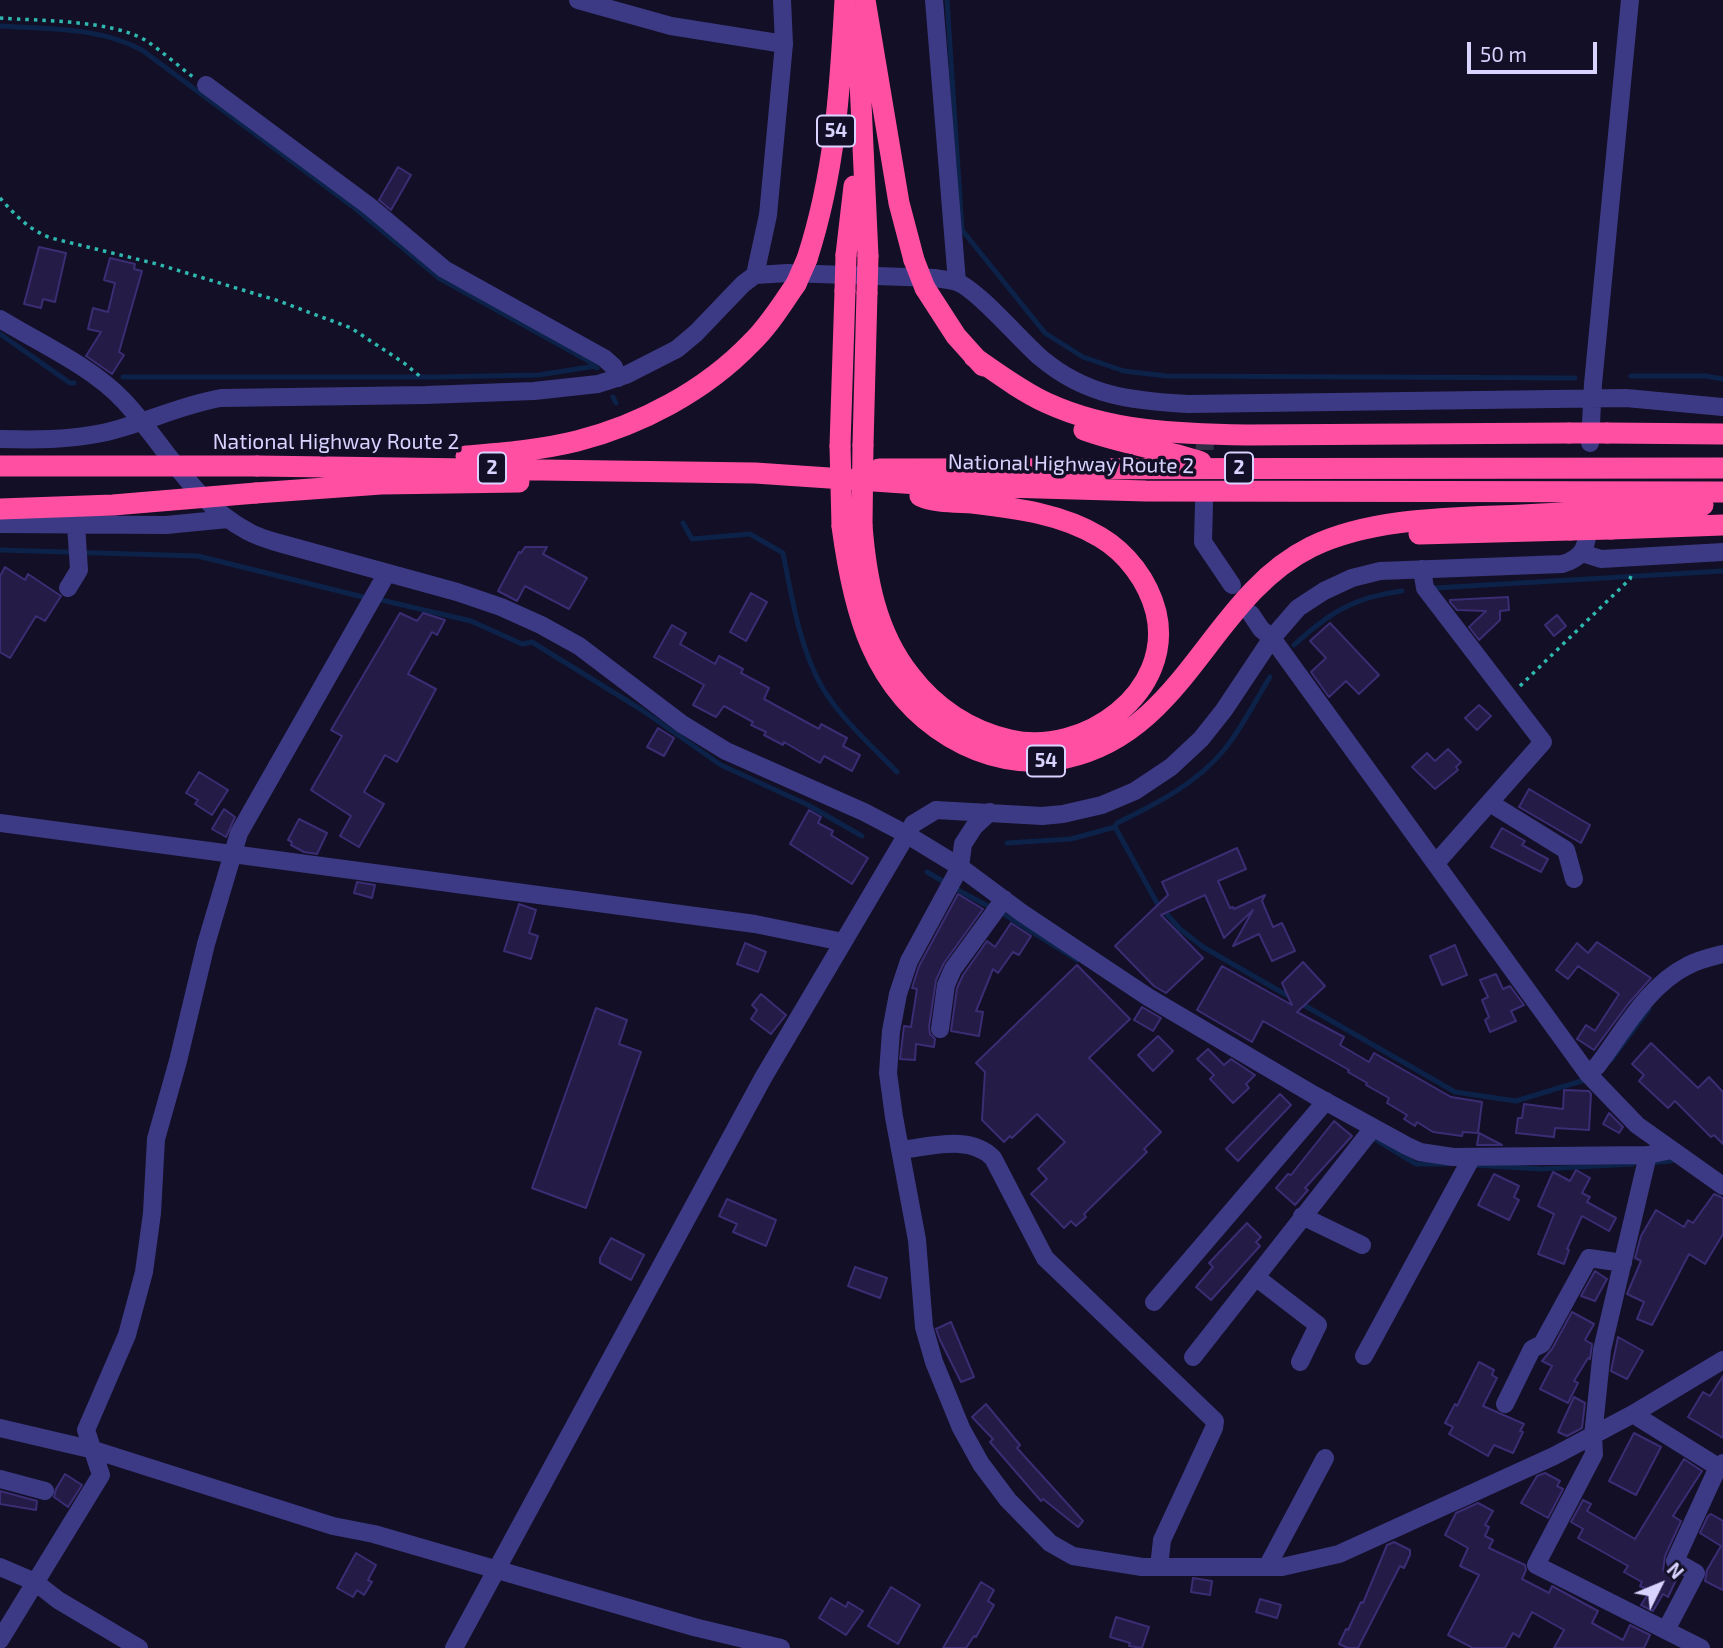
<!DOCTYPE html>
<style>
body{margin:0}
#map{position:relative;width:1723px;height:1648px;overflow:hidden;background:#130f26;font-family:"Exo 2",sans-serif}
canvas{display:block}
.north{position:absolute;left:1625px;top:1550px;width:70px;height:70px;-webkit-text-stroke:5px #130f26;paint-order:stroke;rotate:47deg;font-size:19px;font-weight:700;line-height:28px;text-align:center;color:#d9d4ff}
.north::after{content:'';display:block;margin:auto;width:24px;height:32px;background:#d9d4ff;clip-path:polygon(50% 0,100% 100%,50% 72%,0 100%)}
.scale{position:absolute;left:1467px;top:42px;width:130px;height:32px;box-sizing:border-box;border:4px solid #d9d4ff;border-top:0;padding-left:9px;font-size:21px;line-height:24px;white-space:nowrap;color:#d9d4ff;-webkit-text-stroke:5px #130f26;paint-order:stroke}
</style>
<div id="map">
<canvas width="1723" height="1648"></canvas>
<div class="north">N</div>
<div class="scale">50 m</div>
</div>
<script>
const c = document.querySelector('canvas').getContext('2d');
c.lineJoin = 'round';
function strokePath(path, color, width, dash) { c.strokeStyle = color; c.lineWidth = width; c.lineCap = dash ? 'butt' : 'round'; c.setLineDash(dash || []); c.stroke(path); }
function fill(path, color) { c.fillStyle = color; c.fill(path, 'evenodd'); }
function write(font, color, halo, rows, align = 'center') {
  c.font = font + ' "Exo 2",sans-serif'; c.lineWidth = 7; c.setLineDash([]); c.textBaseline = 'middle'; c.strokeStyle = halo; c.fillStyle = color; for (const [text, x, y, turn = 0] of rows) {
    c.save(); c.translate(x, y); c.rotate((+turn || 0) * Math.PI / 180); c.textAlign = isNaN(turn) ? turn : align; if (halo) c.strokeText(text, 0, 0); c.fillText(text, 0, 0); c.restore();
  }
}
strokePath(new Path2D(`
 M947,0L962,230L1045,333L1083,357L1124,371L1167,376L1575,378
 M0,26C48,29 99,27 142,50L356,209L439,278L594,364L597,368
 M0,334L70,383H74
 M1631,376H1706L1723,379
 M123,377H434L539,375L596,366
 M613,397L616,403
 M683,523L692,539L750,534L783,553C792,598 799,646 822,687C841,719 872,746 897,772
 M0,550L198,556L367,598
 M1435,588L1723,571
 M377,599L471,621L522,644L532,642L642,710L721,765L808,805L862,836
 M1294,645C1329,613 1354,597 1402,591
 M1115,827L1117,823C1156,804 1196,784 1224,750C1242,728 1255,701 1270,677
 M1007,843L1071,839L1115,827L1157,903L1180,929L1203,947L1455,1092L1516,1101L1588,1079
 M927,872L946,883
 M956,889L988,906
 M1005,915L1077,960
 M1611,1060L1649,1009
 M1370,1136L1416,1164H1447
 M1649,1163L1671,1161
 M1471,1165L1542,1169L1633,1164`), '#0c2248', 5);
const building = new Path2D(`
 M398,167L411,175L391,210L379,200Z
 M39,247L66,253L55,302L43,299L41,308L24,304Z
 M110,258L135,264L134,269L142,271L119,352L124,355L112,374L86,356L101,332L88,329L93,308L108,312L115,283L104,280Z
 M525,547H547L543,554L587,578L569,609L525,586L517,601L498,591L519,552L521,553Z
 M5,567L25,580L28,574L61,596L45,621L36,616L10,658L0,652V576Z
 M751,593L767,602L746,641L730,632Z
 M1508,597L1509,610L1500,611V620L1479,640L1469,627L1486,611L1457,610L1450,602V600Z
 M400,613L417,621L423,613L445,620L437,635L432,632L408,674L436,689L397,762L385,755L364,792L384,804L359,847L340,836L351,816L311,790L342,736L331,730Z
 M1557,615L1566,626L1554,636L1545,625Z
 M1330,623L1379,675L1359,694L1346,681L1329,697L1311,672L1326,658L1310,641Z
 M672,625L686,633L680,644L715,664L719,656L743,669L741,673L769,688L764,699L819,729L821,724L847,738L843,746L860,755L852,771L824,756L820,763L784,742L783,745L764,735L766,732L751,725L753,722L724,706L716,717L693,705L704,685L654,657Z
 M1479,705L1491,716L1477,730L1465,718Z
 M658,728L674,738L664,756L647,747Z
 M1448,749L1461,762L1456,767L1458,770L1435,789L1412,767L1427,753L1435,761Z
 M199,772L228,790L212,815L195,804L198,800L186,793Z
 M1529,789L1590,825L1581,843L1519,807Z
 M224,809L235,817L226,837L212,829Z
 M809,810L821,817L818,823L833,831L831,835L868,858L852,884L790,844Z
 M299,819L327,833L317,854L304,852L291,845L292,842L288,840Z
 M1502,828L1525,841L1522,845L1548,859L1541,872L1491,847Z
 M1237,848L1246,869L1218,881L1230,908L1233,907L1234,909L1265,895L1262,901L1273,927L1282,923L1295,951L1272,961L1259,934L1233,946L1253,910L1224,938L1205,895L1161,915L1203,958L1166,993L1154,986L1115,946L1168,895L1162,882Z
 M357,882L375,885L372,898L354,893Z
 M958,894L983,909L944,963L936,980L929,1027L930,1034L935,1039L934,1047L916,1044L915,1060L900,1059L904,1026L911,1027L917,989L912,988L919,966Z
 M519,904L536,910L529,933L538,936L531,959L504,951Z
 M1011,923L1031,936L1019,955L1013,952L998,973L993,969L976,1011L983,1012L979,1036L951,1031L957,988L963,975L987,941L995,947Z
 M1597,942L1651,978L1628,1004L1594,1050L1577,1039L1586,1025L1595,1031L1619,994L1578,966L1568,979L1556,970L1577,943L1588,953Z
 M745,943L766,952L758,972L737,964Z
 M1455,945L1467,975L1442,985L1430,956Z
 M1303,962L1325,986L1297,1012L1344,1037L1340,1045L1369,1062L1374,1053L1451,1097L1482,1102L1478,1133L1463,1132L1462,1136L1433,1132L1417,1122L1415,1126L1404,1119L1407,1115L1387,1103L1389,1098L1366,1085L1367,1083L1348,1072L1349,1070L1263,1021L1252,1042L1197,1010L1222,966L1292,1005L1282,983Z
 M1077,965L1130,1019L1089,1058L1161,1132L1144,1149L1147,1152L1084,1214L1086,1217L1076,1226L1071,1221L1064,1228L1031,1194L1047,1179L1038,1169L1065,1142L1037,1114L1012,1138L1010,1136L1004,1142L982,1120L985,1072L976,1063Z
 M1496,974L1503,989L1510,986L1524,1005L1511,1011L1516,1021L1490,1032L1485,1020L1489,1017L1482,1000L1488,997L1480,980Z
 M761,994L786,1015L771,1034L751,1019L757,1010L752,1005Z
 M1142,1007L1161,1018L1153,1031L1134,1020Z
 M596,1008L627,1020L619,1044L641,1052L586,1208L532,1188Z
 M1158,1036L1173,1051L1153,1071L1138,1055Z
 M1651,1043L1698,1088L1709,1077L1723,1092V1144L1714,1135L1711,1137L1675,1101L1668,1108L1639,1081L1644,1075L1632,1064Z
 M1208,1049L1224,1065L1231,1059L1255,1075L1246,1084L1249,1088L1233,1103L1210,1079L1214,1075L1197,1059Z
 M1564,1090L1589,1091L1591,1094L1589,1130L1555,1128L1554,1137L1516,1133L1518,1118H1522L1524,1104L1563,1109Z
 M1280,1094L1291,1105L1238,1161L1226,1149Z
 M1609,1113L1623,1127L1619,1133L1603,1124Z
 M1334,1121L1352,1136L1305,1188L1308,1190L1295,1205L1276,1188L1288,1174L1291,1175Z
 M1479,1133L1502,1145H1477Z
 M1576,1170L1590,1178L1582,1193L1590,1197L1587,1202L1616,1218L1609,1231L1582,1216L1567,1249L1569,1250L1564,1264L1538,1254L1554,1214L1538,1206L1553,1172L1570,1181Z
 M1494,1174L1519,1186L1514,1197L1519,1200L1509,1220L1478,1205Z
 M1714,1194L1723,1198V1234L1705,1264L1689,1254L1652,1325L1637,1319L1644,1302L1627,1294L1641,1261L1635,1258L1641,1236L1656,1210L1684,1227L1688,1220L1693,1223Z
 M727,1199L776,1220L766,1246L733,1232L737,1224L719,1216Z
 M1247,1223L1261,1237L1256,1242L1260,1246L1211,1300L1196,1287L1213,1267L1209,1263Z
 M611,1238L644,1255L631,1280L600,1263V1258Z
 M855,1267L887,1278L880,1298L848,1286Z
 M1595,1271L1607,1279L1595,1301L1581,1296Z
 M1572,1312L1594,1324L1585,1340L1592,1344L1590,1359L1588,1358L1574,1381L1578,1383L1568,1403L1540,1389L1552,1366L1542,1361L1552,1349Z
 M951,1322L974,1377L961,1382L940,1340L936,1329Z
 M1618,1337L1643,1351L1627,1379L1611,1371Z
 M1479,1362L1494,1370L1492,1375L1497,1378L1483,1406L1524,1424L1520,1431L1523,1432L1513,1453L1494,1445L1488,1456L1449,1434L1453,1427L1445,1423L1455,1404L1457,1406Z
 M1723,1376V1438L1688,1417L1703,1392L1710,1396Z
 M1574,1397L1585,1403L1582,1428L1567,1436L1558,1432Z
 M986,1404L1020,1445L1017,1448L1083,1521L1078,1527L1043,1499L1041,1501L990,1442L993,1439L972,1417Z
 M1634,1433L1661,1447L1636,1495L1609,1481Z
 M1684,1459L1702,1471L1673,1516L1681,1521L1665,1556L1663,1571L1677,1578L1668,1597L1663,1594L1653,1611L1641,1605L1650,1591L1640,1586L1642,1582L1624,1572L1628,1566L1578,1538L1583,1529L1571,1522L1583,1500L1591,1504L1587,1511L1635,1539Z
 M1545,1473L1560,1481L1557,1486L1563,1489L1548,1518L1521,1503L1537,1476Z
 M65,1474L82,1485L68,1507L54,1497L56,1489Z
 M0,1491L37,1501L36,1510L0,1504Z
 M1478,1503L1493,1511L1485,1525L1489,1527L1485,1536L1493,1540L1489,1548L1525,1565L1526,1570L1522,1579L1549,1593L1552,1586L1598,1611L1592,1623L1623,1640L1630,1625L1650,1635L1644,1648H1554L1564,1630L1532,1612L1519,1637L1513,1633L1505,1648H1473L1448,1635L1479,1575L1460,1566L1468,1548L1445,1535L1456,1513Z
 M1711,1514L1723,1521V1590L1705,1581L1707,1570L1721,1546L1700,1533L1708,1516Z
 M1394,1542L1410,1550V1555L1404,1568L1400,1566L1358,1648H1348L1339,1644L1346,1629L1348,1630L1361,1602L1363,1603L1387,1545Z
 M356,1553L376,1565L368,1580L372,1582L364,1595L357,1590L353,1597L337,1588Z
 M1193,1578L1212,1581L1210,1595L1191,1592Z
 M981,1582L994,1590L988,1601L994,1605L976,1637L974,1636L966,1648H943Z
 M891,1587L920,1605L898,1644L868,1626Z
 M831,1598L846,1607L848,1602L863,1611L846,1635L819,1618Z
 M1260,1599L1281,1605L1277,1618L1256,1612Z
 M1116,1617L1149,1627L1142,1648L1129,1646L1130,1643L1110,1637Z`);
fill(building, '#241b47');
strokePath(building, '#3b2d73', 2);
strokePath(new Path2D(`
 M1204,504L1205,424`), '#312d47', 18, [18, 9]);
strokePath(new Path2D(`
 M0,18C40,21 111,20 145,40C162,51 177,65 193,77
 M0,198C15,215 29,230 51,238L157,264L279,301L351,328L404,363L422,378
 M1520,686L1630,579L1632,572`), '#2fb8b0', 3.5, [3.5, 5]);
strokePath(new Path2D(`
 M578,0L671,26L784,44
 M934,0L957,282
 M206,85L369,206L444,269L604,358L614,367L618,378
 M755,275L768,215L784,44L782,0
 M0,319C41,344 91,366 124,401C166,446 193,503 249,532C258,537 269,540 279,543L457,592L501,607L541,625L579,646L682,724L726,751L864,812L906,834L960,867L1022,913L1148,997L1314,1095L1407,1146L1420,1152L1453,1157L1648,1155L1671,1150
 M0,439C35,440 68,440 102,433C143,424 180,405 221,398L426,395L534,391L598,384L626,375L677,349L696,333L743,284L755,275L788,273L935,278C942,279 950,280 957,282C979,291 1020,340 1041,358C1086,396 1132,401 1188,404L1626,398L1723,407
 M1590,443L1593,384L1630,0
 M1204,504L1203,542L1232,585
 M0,524L166,525L228,519
 M1582,553L1601,559L1723,552
 M1422,569L1425,588L1543,742L1436,863
 M68,588L79,570L76,524
 M1251,614L1261,629L1272,638L1588,1074L1637,1125L1723,1186
 M1490,803L1566,850L1574,879
 M990,812L974,827L963,844L960,867L909,961L898,994L891,1031L888,1073L894,1117L917,1240L924,1327L934,1362L961,1428L981,1464L1008,1500L1050,1543L1073,1556L1142,1567H1282L1339,1554L1554,1456L1633,1414L1723,1360
 M0,823L755,924L843,942
 M940,1029L946,985L953,969L1004,899
 M1588,1074L1597,1066C1623,1032 1647,986 1687,966C1698,960 1711,957 1723,954
 M900,1150C930,1147 970,1134 993,1158L1045,1258L1215,1421L1214,1428L1162,1540L1159,1567
 M1648,1155L1602,1350L1593,1436L1594,1454L1536,1565L1701,1648
 M1302,1216L1362,1245
 M1257,1278L1318,1325L1300,1362
 M1154,1302L1326,1101
 M1364,1356L1472,1157
 M1193,1357L1373,1128
 M1505,1404L1532,1349L1542,1344L1589,1258L1623,1263
 M1633,1414L1718,1467L1723,1463
 M0,1428L94,1450L333,1526L374,1534L694,1627L781,1648
 M0,1479L45,1491
 M0,1567L35,1582L58,1600L139,1648
 M1267,1567L1325,1458
 M1666,1630L1696,1573L1675,1561L1718,1467
 M0,1640L101,1475L86,1430L127,1335L144,1272L152,1213L156,1139L178,1061L206,944L239,833L387,573
 M454,1648L763,1078L913,824L936,810L1042,816L1063,814L1102,805L1135,791L1171,767L1201,739L1224,710L1272,638L1298,608L1324,591L1352,578L1380,571L1562,564C1584,558 1588,545 1588,523`), '#3d3a85', 18);
strokePath(new Path2D(`
 M865,0L899,203L914,260
 M857,16L868,256
 M846,255L854,186
 M807,259C835,173 840,90 845,0
 M925,288L956,336L983,366
 M974,357C997,373 1021,391 1047,403C1110,432 1180,434 1248,435L1569,433
 M1084,430C1122,444 1162,449 1201,462
 M1607,433L1723,434
 M863,445L867,293
 M840,446L845,291
 M466,456C503,453 541,450 577,441C640,425 705,391 751,343C769,326 782,304 796,284
 M257,466L755,473L933,485L1146,491L1723,492
 M879,469L1723,468
 M256,493L381,484L519,482
 M862,525C866,578 876,632 910,675C935,708 970,731 1010,740C1084,757 1175,692 1156,612C1148,581 1127,553 1100,537C1062,514 1016,508 972,503C956,502 935,503 920,496
 M842,526C853,609 872,690 950,737C985,758 1026,767 1066,758C1186,732 1210,597 1311,547C1372,517 1455,518 1522,515C1582,512 1642,509 1703,505
 M1611,529L1723,525
 M1419,534L1570,530`), '#ff4fa3', 21);
strokePath(new Path2D(`
 M914,260L925,288
 M796,284L807,259
 M845,291L846,255
 M867,293L868,256
 M1569,433H1607
 M840,446L842,526
 M0,466H257
 M0,509L113,505L256,493
 M862,525L863,445
 M1570,530L1611,529`), '#ff4fa3', 21);
for (const [x, y, w] of [
 [836,131,38],
 [492,468,28],
 [1239,468,28],
 [1046,761,38]
]) { const box = new Path2D(); box.roundRect(x - w / 2, y - 15.5, w, 31, 5); c.fillStyle = '#130f26'; c.fill(box); strokePath(box, '#d9d4ff', 2); }
write('bold 19px', '#d9d4ff', null, [
 ["54",836,131],
 ["2",492,468],
 ["2",1239,468],
 ["54",1046,761]
]);
write('21px', '#d9d4ff', '#130f26', [
 ["National Highway Route 2",336,442],
 ["National Highway Route 2",1071,464,1]
]);
</script>
